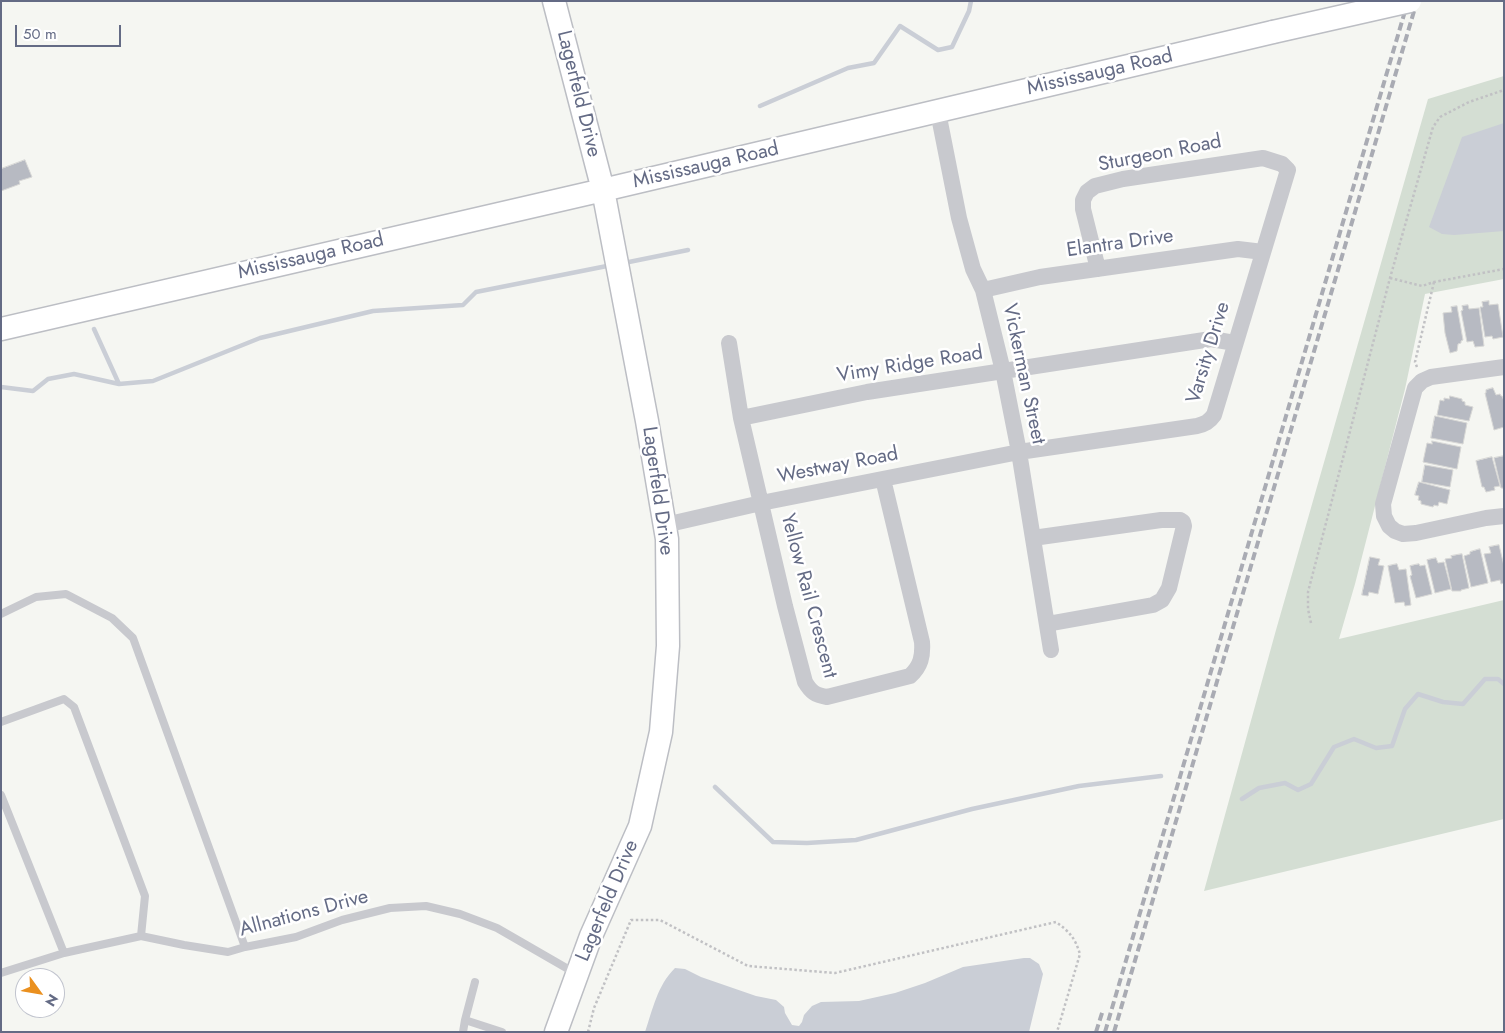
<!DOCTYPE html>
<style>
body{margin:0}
#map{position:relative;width:1505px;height:1033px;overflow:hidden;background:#f5f6f2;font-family:Jost,sans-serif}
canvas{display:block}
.frame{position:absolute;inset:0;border:2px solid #646b85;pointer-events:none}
.north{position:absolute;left:15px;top:968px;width:50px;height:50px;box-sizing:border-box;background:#fff;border:1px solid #c1c4ce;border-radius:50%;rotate:122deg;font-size:14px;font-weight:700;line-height:20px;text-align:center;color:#646b85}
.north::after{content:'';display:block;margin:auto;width:18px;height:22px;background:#ea901f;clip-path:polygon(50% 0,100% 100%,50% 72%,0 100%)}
.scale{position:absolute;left:15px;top:25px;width:106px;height:22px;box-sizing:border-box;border:2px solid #646b85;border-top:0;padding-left:6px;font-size:15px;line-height:18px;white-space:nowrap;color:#646b85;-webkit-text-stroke:4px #fff;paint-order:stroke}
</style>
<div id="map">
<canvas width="1505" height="1033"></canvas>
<div class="frame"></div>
<div class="north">N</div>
<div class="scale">50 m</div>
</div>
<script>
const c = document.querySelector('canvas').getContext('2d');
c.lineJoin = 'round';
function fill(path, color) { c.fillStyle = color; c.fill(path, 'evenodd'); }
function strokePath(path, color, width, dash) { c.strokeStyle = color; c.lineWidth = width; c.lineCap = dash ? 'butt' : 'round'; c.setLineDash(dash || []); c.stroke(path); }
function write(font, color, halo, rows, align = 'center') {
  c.font = font + ' Jost,sans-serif'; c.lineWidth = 5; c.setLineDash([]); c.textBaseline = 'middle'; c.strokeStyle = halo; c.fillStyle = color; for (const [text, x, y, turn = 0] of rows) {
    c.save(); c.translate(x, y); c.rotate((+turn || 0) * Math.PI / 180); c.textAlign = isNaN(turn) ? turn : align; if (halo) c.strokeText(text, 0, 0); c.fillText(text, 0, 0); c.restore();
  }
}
fill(new Path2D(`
 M1504,76V279L1425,294L1405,389L1355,584L1339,639L1504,600V819L1204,891L1276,630L1428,99Z`), '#d4ded3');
fill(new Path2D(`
 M1504,123V231L1454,235L1442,234L1429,227L1462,137Z
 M1024,958H1030L1039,964L1043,974L1029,1032H645C653,1009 657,986 675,968L685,969L701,977L756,996L776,1000L784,1007L785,1013L792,1025L799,1026L802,1022L804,1015L812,1006L821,1002L859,1001L895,993L925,983L963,967Z`), '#caced6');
strokePath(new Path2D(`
 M760,106L848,68L874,63L900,26L938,50L952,47L969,11L971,1
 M624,263L688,250
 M94,329L119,384
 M1,387L33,391L48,379L74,374L119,384L153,381L260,338L373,311L463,305L476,292L612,265
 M715,787L773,842L807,843L856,840L972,809L1079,786L1161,776
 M1242,799L1259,788L1285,783L1298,790L1311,784L1334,747L1354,739L1376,748L1392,746L1405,709L1418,694L1443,702L1463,704L1485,679H1498L1504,684`), '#caced6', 4.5);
const building = new Path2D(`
 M25,160L32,177L19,181L20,184L1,191V169Z
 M1489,301V305L1498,304L1503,337L1493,339L1492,336L1485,337L1480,307H1483L1482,302Z
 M1468,305L1469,309L1479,308L1484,346L1475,347L1473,341L1467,342L1461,311L1463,310L1462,306Z
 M1457,306L1463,340L1461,341V343L1458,344L1457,351L1450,353L1445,333L1443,313L1452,312L1451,307Z
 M1493,388L1496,395L1500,394L1501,396H1502L1504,401V427L1494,430L1485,393H1486V390Z
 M1450,396L1462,399V401L1465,402V405L1473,407L1469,421L1437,415L1440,400L1444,401V398L1449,399Z
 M1435,416L1467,423L1463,444L1431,438Z
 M1432,441L1461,447L1457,469L1423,462L1427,443L1432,444Z
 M1504,456V489H1503V488H1501L1494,458Z
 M1492,457L1500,486L1494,487L1495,490L1486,492L1484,487H1482L1476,461Z
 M1425,465L1453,470L1450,487L1422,482Z
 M1419,482L1450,490L1447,504L1439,502L1438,506L1434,505L1433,507L1421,504V501L1418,500L1419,496L1415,495Z
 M1499,545L1504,566V583L1501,584L1500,580L1491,582L1484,554L1491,553L1489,547Z
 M1480,549L1488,583L1471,587L1464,556L1470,554V552Z
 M1462,554L1469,588L1461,590V591H1452L1445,559L1452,558L1451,556Z
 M1370,557L1380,559L1378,565L1384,566L1378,594L1369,592L1368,596L1362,595Z
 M1436,558L1438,563L1444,562L1451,589L1435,593L1427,560Z
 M1397,564L1399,570L1406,569L1411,605L1405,606L1404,602L1395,603L1388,566Z
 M1419,564L1420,566L1425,565L1432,594L1416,598L1410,576L1412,575L1410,566Z`);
fill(building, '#b7bac2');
strokePath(building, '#d7d7d5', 1);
const secondary = new Path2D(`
 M554,1L603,190L647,421L667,539L668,646L661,732L640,826L591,936L556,1032
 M1,329L603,190L1273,32`);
strokePath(secondary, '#bcbec4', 25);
strokePath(new Path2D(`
 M1390,278L1422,286L1434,282L1504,269
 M1417,367L1415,362L1434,282
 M1311,623L1308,609V592L1390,278L1433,127L1440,117L1469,102L1504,90
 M588,1032L594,1008L631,920H660L748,966L835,973L1056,922C1070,932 1075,938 1080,954L1057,1032`), '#c1c1c4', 2.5, [2.5, 2.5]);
strokePath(new Path2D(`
 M1,614L36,597L66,594L112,618L133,638L245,947
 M1,722L64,699L74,707L145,896L141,936
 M1,795L64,953
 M1,973L64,953L141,936L184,945L228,952L245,947L296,937L342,920L390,908L426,906L460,914L497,928L575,973
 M465,1020L475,982
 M463,1032L465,1020L502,1032`), '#c8c9ce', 8);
strokePath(new Path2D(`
 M938,112L959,218L973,269L983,290L1003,371L1019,452L1051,650
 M983,290L1040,277L1238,249L1263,252
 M729,343L741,418L785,606L805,682C811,692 815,695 827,697L910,676C921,666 923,656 922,642L883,479
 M1504,367L1431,377L1422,381L1415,388L1383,504L1384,516L1389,526L1395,531L1403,534L1416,533L1486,518L1504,516
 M741,418L867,392L1211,339L1235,343
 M665,525L761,503L1019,452L1197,426C1205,424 1209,422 1214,415L1288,170L1282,164L1263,158L1123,179L1095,186L1087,192L1083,200V209L1098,269
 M1033,538L1161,520H1180L1183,522L1184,526L1169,588L1162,600L1153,605L1047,624`), '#c8c9ce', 16);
strokePath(secondary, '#fff', 22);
strokePath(new Path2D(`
 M1096,1032L1103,1010
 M1105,1032L1408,1
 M1114,1032L1417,1`), '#a9abb3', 4, [8, 4]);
const secondaryBridge = new Path2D(`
 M1273,32L1410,1`);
strokePath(secondaryBridge, '#bcbec4', 25, []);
strokePath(secondaryBridge, '#fff', 22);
write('20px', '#646b85', '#fff', [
 ["Mississauga Road",1100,73,-13],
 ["Lagerfeld Drive",578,94,76],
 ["Sturgeon Road",1160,154,-11],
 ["Mississauga Road",706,166,-13],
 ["Elantra Drive",1120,244,-8],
 ["Mississauga Road",311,257,-13],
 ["Varsity Drive",1209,353,-73],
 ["Vimy Ridge Road",910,365,-9],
 ["Vickerman Street",1023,374,78],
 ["Westway Road",838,466,-11],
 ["Lagerfeld Drive",657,491,82],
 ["Yellow Rail Crescent",808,596,75],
 ["Lagerfeld Drive",608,901,-67],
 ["Allnations Drive",304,914,-15]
]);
</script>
